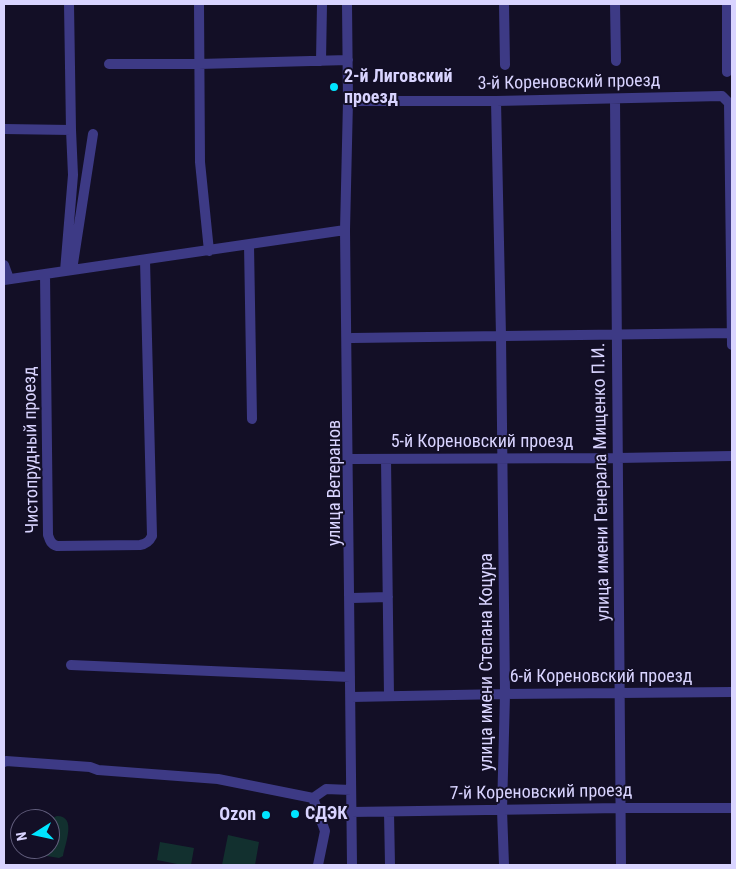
<!DOCTYPE html>
<meta charset="utf-8">
<style>
body{margin:0}
#map{position:relative;width:736px;height:869px;overflow:hidden;background:#130f26;font-family:"Roboto Condensed",sans-serif}
canvas{display:block}
.frame{position:absolute;inset:0;border:5px solid #d9d4ff;pointer-events:none}
.north{position:absolute;left:10px;top:809px;width:50px;height:50px;box-sizing:border-box;background:#130f26;border:1px solid #625e7d;border-radius:50%;rotate:260deg;font-size:14px;font-weight:700;line-height:20px;text-align:center;color:#d9d4ff}
.north::after{content:'';display:block;margin:auto;width:18px;height:22px;background:#00e5ff;clip-path:polygon(50% 0,100% 100%,50% 72%,0 100%)}
</style>
<div id="map">
<canvas width="736" height="869"></canvas>
<div class="frame"></div>
<div class="north">N</div>
</div>
<script>
const c = document.querySelector('canvas').getContext('2d');
c.lineJoin = 'round';
function fill(path, color) { c.fillStyle = color; c.fill(path, 'evenodd'); }
function strokePath(path, color, width, dash) { c.strokeStyle = color; c.lineWidth = width; c.lineCap = dash ? 'butt' : 'round'; c.setLineDash(dash || []); c.stroke(path); }
function write(font, color, halo, rows, align = 'center') {
  c.font = font + ' "Roboto Condensed",sans-serif'; c.lineWidth = 4; c.setLineDash([]); c.textBaseline = 'middle'; c.strokeStyle = halo; c.fillStyle = color; for (const [text, x, y, turn = 0] of rows) {
    c.save(); c.translate(x, y); c.rotate((+turn || 0) * Math.PI / 180); c.textAlign = isNaN(turn) ? turn : align; if (halo) c.strokeText(text, 0, 0); c.fillText(text, 0, 0); c.restore();
  }
}
fill(new Path2D(`
 M57,816C77,816 65,844 63,856L59,858L41,855L39,854V849H50V819Z
 M228,835L259,842L255,865H222Z
 M160,842L194,848L191,865H182L157,860Z`), '#12302f');
strokePath(new Path2D(`
 M199,4L200,162L209,251
 M347,4L348,101L345,230L352,865
 M504,4L505,65
 M615,4L616,61
 M727,4V72
 M321,61L322,4
 M109,64H199L348,60
 M615,99L621,865
 M348,101H496L722,96L729,103L732,345
 M496,101L501,336L505,694L502,810L504,865
 M4,129L71,130
 M249,245L252,419
 M4,265L9,279
 M72,270L93,134
 M65,271L73,175L71,130L69,4
 M45,274L48,535C50,541 51,544 57,546L140,545C146,544 149,542 152,536L145,260
 M4,280L345,230
 M352,338L732,333
 M351,459L618,458L732,456
 M386,459L389,696
 M352,598L388,597
 M71,665L350,677
 M351,697L505,694L732,692
 M4,762L6,761L90,767L98,770L218,779L313,798L326,789L351,790
 M313,798L325,831L318,865
 M351,812L621,808H732
 M389,812L390,865`), '#3d3a85', 10);
for (const [x, y, r, color] of [
 [334,87,5,"#00e5ff"],
 [295,814,5,"#00e5ff"],
 [266,815,5,"#00e5ff"]
]) { const dot = new Path2D(); dot.arc(x, y, r, 0, 2 * Math.PI); c.fillStyle = color; c.fill(dot); strokePath(dot, '#130f26', 2); }
write('bold 18px', '#d9d4ff', '#130f26', [
 ["2-й Лиговский",344,77],
 ["проезд",344,98],
 ["СДЭК",305,814],
 ["Ozon",256,815,"right"]
], 'left');
write('18px', '#d9d4ff', '#130f26', [
 ["3-й Кореновский проезд",569,83,-1],
 ["5-й Кореновский проезд",482,442],
 ["Чистопрудный проезд",32,450,-91],
 ["улица имени Генерала Мищенко П.И.",602,482,-91],
 ["улица Ветеранов",335,483,-90],
 ["улица имени Степана Коцура",487,662,-90],
 ["6-й Кореновский проезд",601,677],
 ["7-й Кореновский проезд",541,793,-1]
]);
</script>
